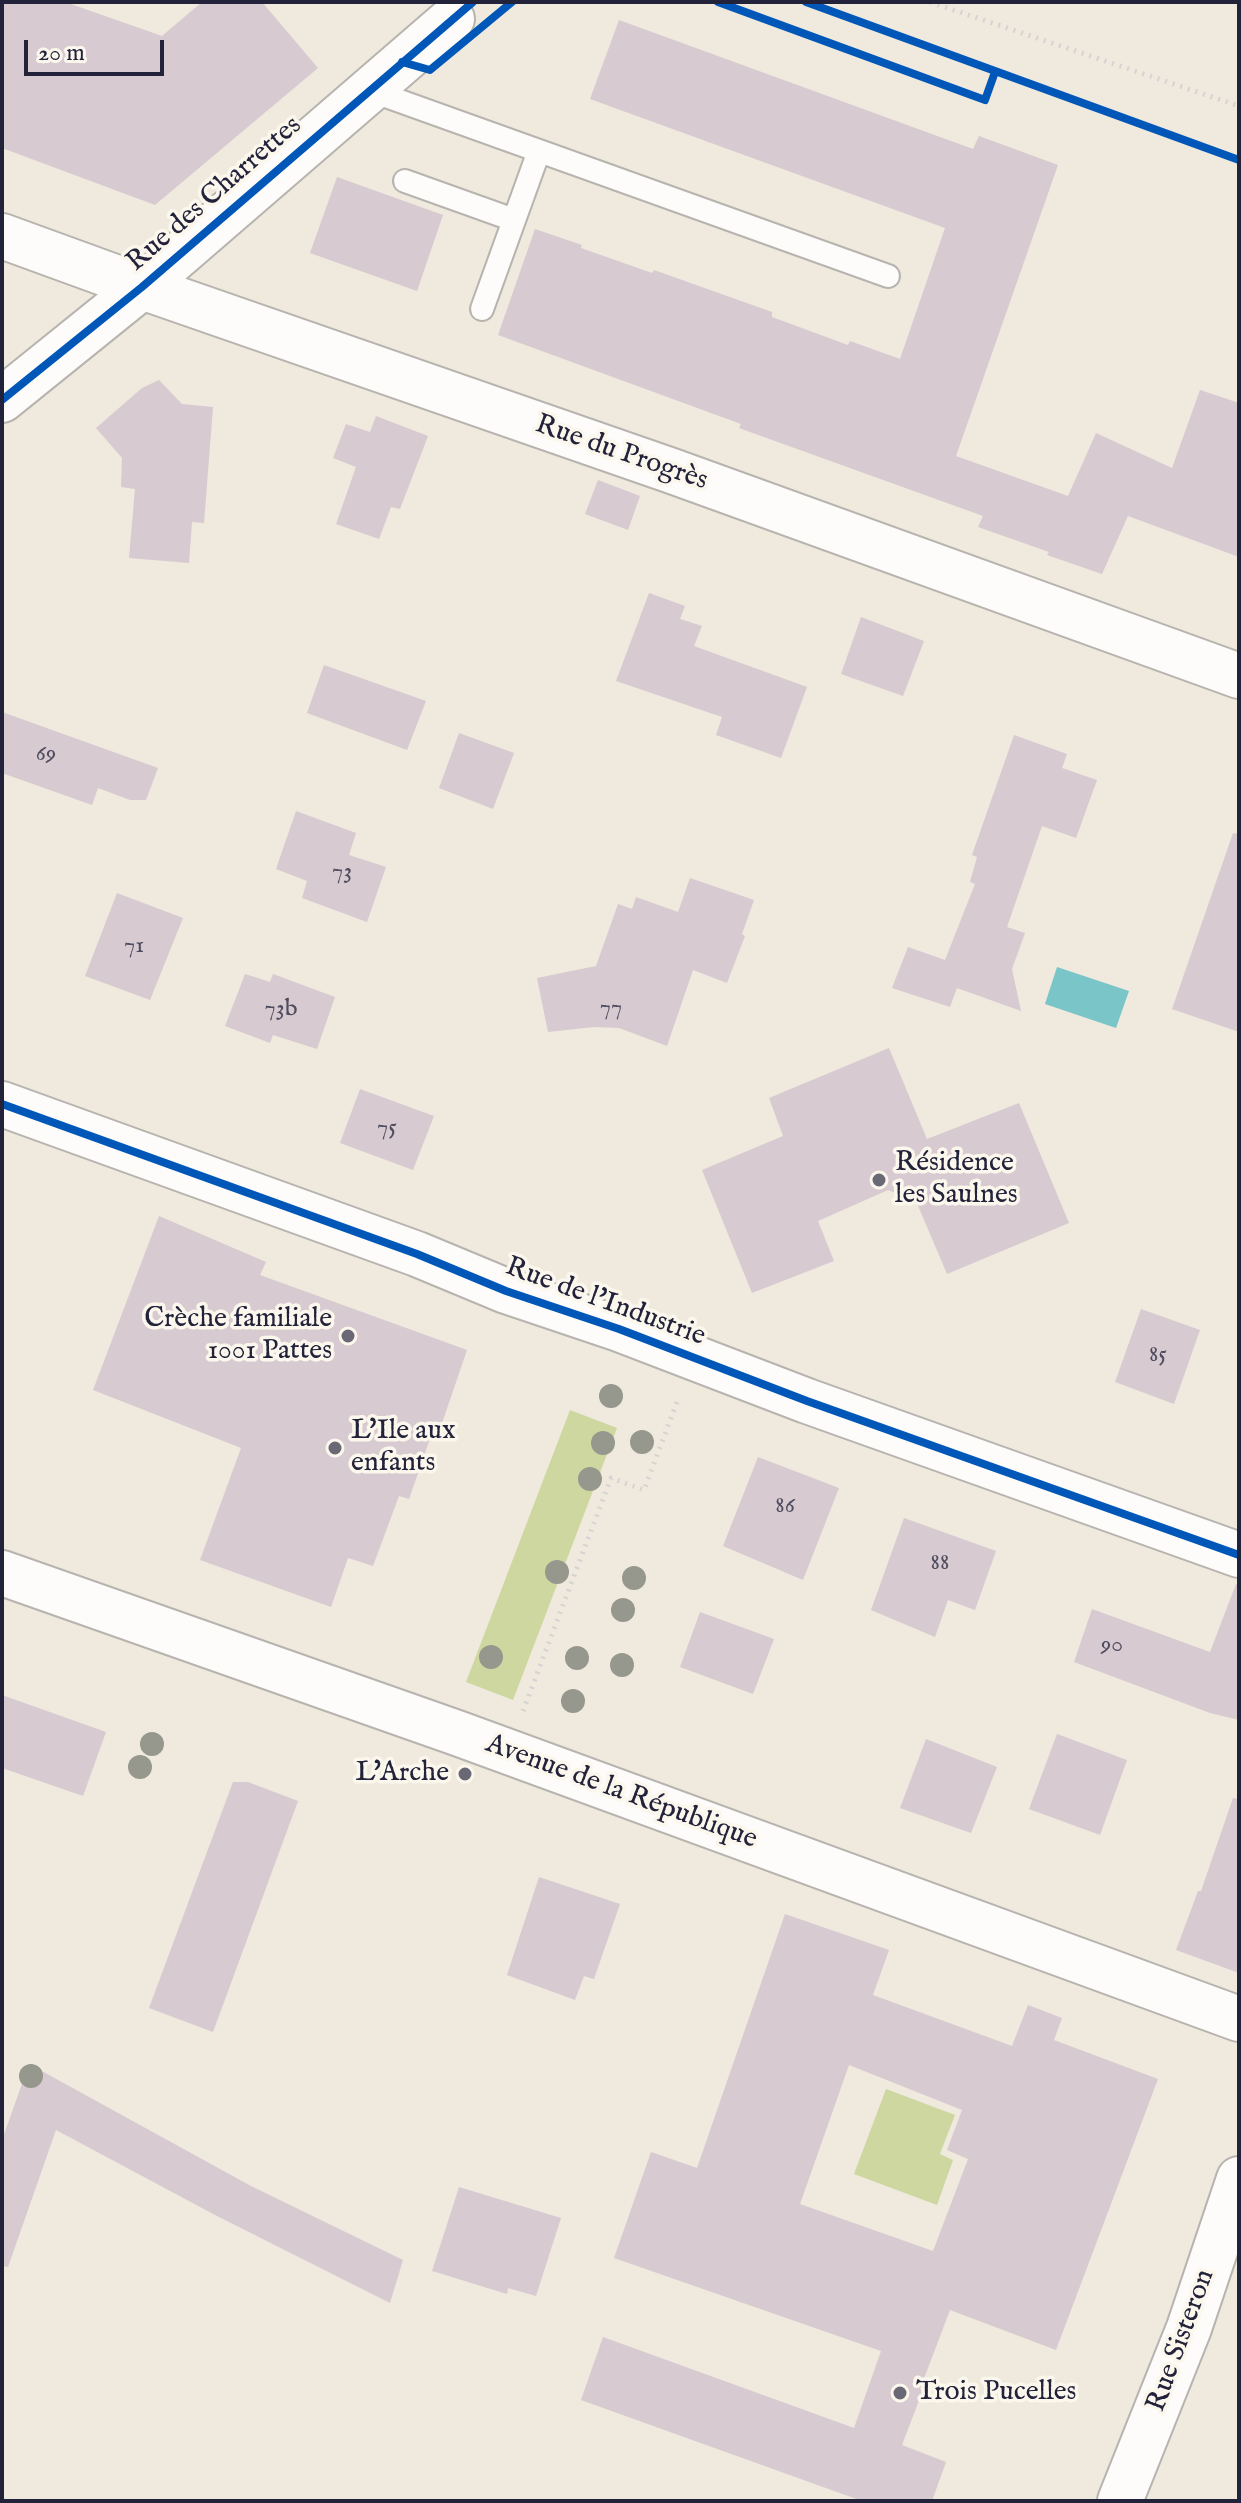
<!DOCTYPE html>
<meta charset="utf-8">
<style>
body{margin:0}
#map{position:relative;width:1241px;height:2503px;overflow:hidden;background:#efe9de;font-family:"IM FELL English",serif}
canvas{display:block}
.frame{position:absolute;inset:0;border:4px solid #22223b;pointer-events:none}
.scale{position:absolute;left:24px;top:40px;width:140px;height:36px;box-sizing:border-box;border:4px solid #22223b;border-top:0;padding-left:10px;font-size:24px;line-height:28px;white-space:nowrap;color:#22223b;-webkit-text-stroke:6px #fbf7ec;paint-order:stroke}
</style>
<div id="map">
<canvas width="1241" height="2503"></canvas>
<div class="frame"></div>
<div class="scale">20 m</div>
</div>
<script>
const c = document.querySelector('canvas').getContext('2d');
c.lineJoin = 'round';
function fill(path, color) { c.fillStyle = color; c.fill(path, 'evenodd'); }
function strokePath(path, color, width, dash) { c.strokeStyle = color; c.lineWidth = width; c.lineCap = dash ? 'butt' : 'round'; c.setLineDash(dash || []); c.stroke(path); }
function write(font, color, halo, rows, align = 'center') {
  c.font = font + ' "IM FELL English",serif'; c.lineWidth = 7; c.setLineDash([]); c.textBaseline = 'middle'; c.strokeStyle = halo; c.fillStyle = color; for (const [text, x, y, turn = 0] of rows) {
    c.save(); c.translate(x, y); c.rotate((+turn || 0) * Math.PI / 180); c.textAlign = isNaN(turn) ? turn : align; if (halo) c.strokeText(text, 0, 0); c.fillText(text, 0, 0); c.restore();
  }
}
fill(new Path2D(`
 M570,1410L617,1428L513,1700L466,1682Z
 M886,2089L955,2115L940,2154L953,2160L937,2205L854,2174Z`), '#ced7a0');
fill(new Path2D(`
 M1057,967L1129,991L1116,1028L1045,1004Z`), '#79c5c7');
fill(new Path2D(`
 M2,2H65L162,36L202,2H262L318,68L155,205L2,148Z
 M619,20L973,149L979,136L1058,165L956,456L1068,496L1096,433L1172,468L1200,390L1239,403V557L1128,516L1102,574L1047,555L1049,552L978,527L983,516L739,428L741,424L498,335L535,229L582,245L581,248L652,273L654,270L772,312V317L848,345L850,341L900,359L945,228L590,99Z
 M337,177L443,215L417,291L310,253Z
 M159,380L182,404L213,407L204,523L192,522L189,563L129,558L135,489L121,487L122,458L96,428L142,388Z
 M376,416L428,436L400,509L391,507L379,539L336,524L356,467L333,458L346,424L370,432Z
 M598,480L640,496L628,530L585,514Z
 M649,593L685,606L680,619L702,626L694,646L807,687L781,758L716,735L722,717L616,681Z
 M861,617L924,641L903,696L841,674Z
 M324,665L426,701L407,750L307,713Z
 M2,712L158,768L146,800H130L98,788L92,805L2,773Z
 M459,733L514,753L493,809L439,788Z
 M1014,735L1067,754L1062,768L1097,780L1076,838L1042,826L1007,927L1025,933L1012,969L1021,1011L957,988L950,1007L892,988L908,947L945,960L975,884L970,882L977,857L972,855Z
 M296,811L356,833L349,855L386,867L367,922L302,898L307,881L276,869Z
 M1233,833L1239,834V1032L1172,1009Z
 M690,878L754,900L742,934L745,936L727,983L693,970L667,1046L619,1028L594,1027L548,1032L537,978L596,966L618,904L632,909L636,897L678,912Z
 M117,893L183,918L150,1000L85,976Z
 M245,974L270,982L273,974L335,997L317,1049L273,1035L270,1043L225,1026Z
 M889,1048L927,1139L1019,1103L1069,1223L947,1274L916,1201L888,1190L818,1221L834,1261L752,1293L702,1170L783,1136L769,1098Z
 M360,1089L434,1116L413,1170L340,1143Z
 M159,1216L266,1262L260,1275L467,1350L439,1432L433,1430L409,1499L399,1496L373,1566L348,1558L331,1607L200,1560L241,1448L93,1390Z
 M1141,1309L1200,1330L1174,1404L1115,1382Z
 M758,1457L839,1488L803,1580L723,1546Z
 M904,1518L996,1551L975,1610L948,1600L935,1637L871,1610Z
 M1236,1584L1239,1585V1720L1210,1713L1074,1662L1092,1609L1210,1652Z
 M700,1612L774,1639L753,1694L680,1667Z
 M2,1695L106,1732L83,1796L2,1768Z
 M1057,1734L1127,1760L1100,1835L1029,1809Z
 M926,1739L997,1767L971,1833L900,1808Z
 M233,1782H248L298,1801L213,2032L149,2008Z
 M1233,1798L1239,1799V1973L1176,1950L1198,1891H1201Z
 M539,1877L620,1904L594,1979L584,1976L575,2000L507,1975Z
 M785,1914L889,1950L873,1995L1012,2046L1028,2005L1062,2018L1054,2040L1158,2079L1056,2350L950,2310L920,2389L923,2390L902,2445L946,2462L932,2501H862L581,2400L603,2337L854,2428L881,2351L614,2258L651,2152L697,2168ZM849,2065L962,2110L947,2150L968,2159L933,2251L800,2204Z
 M29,2064L251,2186L403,2260L390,2303L217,2216L56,2130L8,2267L2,2266V2140Z
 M459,2187L561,2218L536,2296L508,2288L507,2294L432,2271Z`), '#d7cad1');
const service = new Path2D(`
 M369,90L888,276
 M405,181L514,220
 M482,309L539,151`);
const minor = new Path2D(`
 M2,236L142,287L672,471L1239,676
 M2,400L142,287L452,19
 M2,1104L417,1254L506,1291L619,1329L807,1401L1239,1555
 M1120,2501L1189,2328L1239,2179`);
const tertiary = new Path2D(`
 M2,1573L457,1733L1239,2019`);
strokePath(service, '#b7b4af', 26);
strokePath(minor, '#b7b4af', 48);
strokePath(tertiary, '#b7b4af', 48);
strokePath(new Path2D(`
 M930,2L1239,106
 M523,1711L611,1478L644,1490L677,1402`), '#d5d4d2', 5, [2, 6]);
strokePath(service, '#fdfcfa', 22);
strokePath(minor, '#fdfcfa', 44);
strokePath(tertiary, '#fdfcfa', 44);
strokePath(new Path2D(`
 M718,2L985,100L995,72
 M806,2L1239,160
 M402,62L430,70L512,2
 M2,400L142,287L473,2
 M2,1104L417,1254L506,1291L619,1329L807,1401L1239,1555`), '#0057b8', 8);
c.fillStyle = '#96978d';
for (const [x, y] of [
 [611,1396],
 [642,1442],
 [603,1443],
 [590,1479],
 [557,1572],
 [634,1578],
 [623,1610],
 [491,1657],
 [577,1658],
 [622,1665],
 [573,1701],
 [152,1744],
 [140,1767],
 [31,2076]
]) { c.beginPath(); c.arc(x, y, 12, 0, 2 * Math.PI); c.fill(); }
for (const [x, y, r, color] of [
 [879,1180,8,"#6a6874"],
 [348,1336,8,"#6a6874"],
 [335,1448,8,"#6a6874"],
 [465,1774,8,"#6a6874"],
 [900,2393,8,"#6a6874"]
]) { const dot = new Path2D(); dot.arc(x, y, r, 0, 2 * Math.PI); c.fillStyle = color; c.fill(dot); strokePath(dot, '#fbf7ec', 3); }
write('24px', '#4f4c60', null, [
 ["69",46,755],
 ["73",342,873],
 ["71",134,947],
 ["77",611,1009],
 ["73b",281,1010],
 ["75",387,1129],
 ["85",1158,1356],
 ["86",785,1507],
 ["88",940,1564],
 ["90",1112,1646]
]);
write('28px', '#22223b', '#fbf7ec', [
 ["Rue des Charrettes",215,195,-41],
 ["Rue du Progrès",621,454,19],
 ["Rue de l'Industrie",605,1303,20],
 ["Avenue de la République",621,1793,20],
 ["Rue Sisteron",1182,2341,-70]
]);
write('28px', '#22223b', '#fbf7ec', [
 ["Résidence",895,1164],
 ["les Saulnes",895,1196],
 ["Crèche familiale",332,1320,"right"],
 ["1001 Pattes",332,1352,"right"],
 ["L'Ile aux",351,1432],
 ["enfants",351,1464],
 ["L'Arche",449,1774,"right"],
 ["Trois Pucelles",916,2393]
], 'left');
</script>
